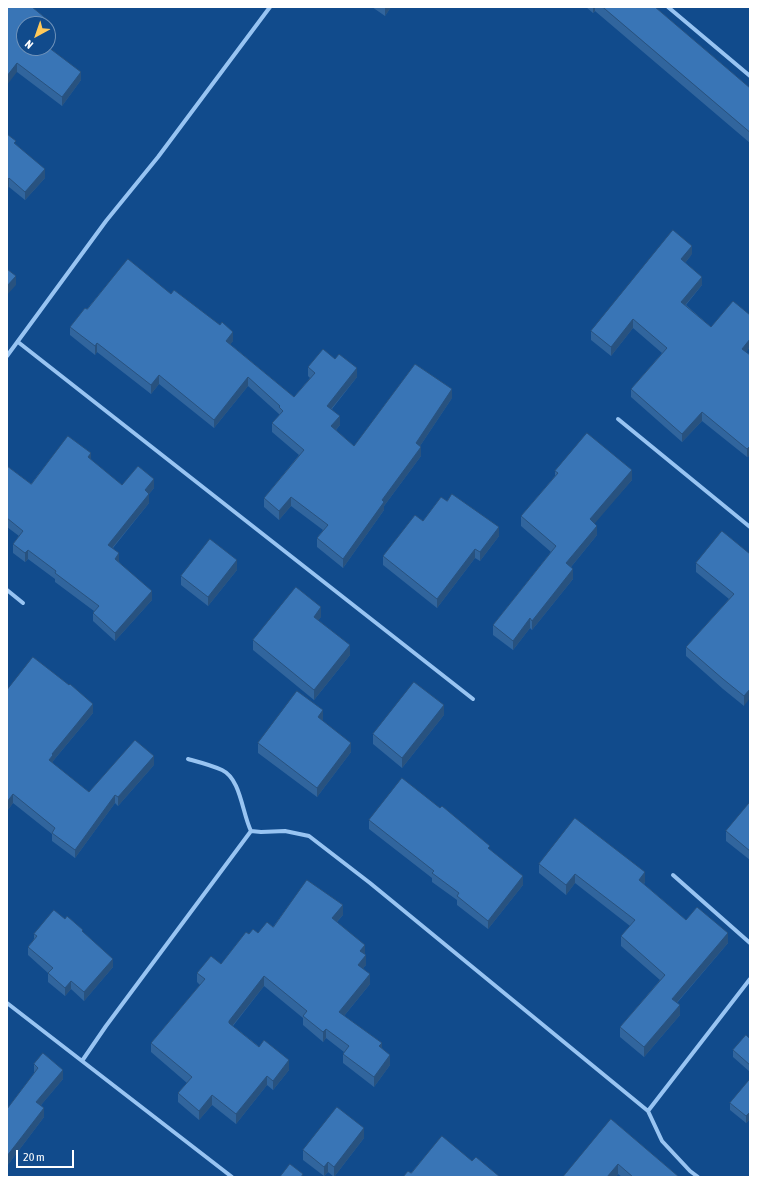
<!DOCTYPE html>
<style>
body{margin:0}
#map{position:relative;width:757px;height:1184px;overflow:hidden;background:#114b8c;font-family:"Asap Condensed",sans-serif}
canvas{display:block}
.frame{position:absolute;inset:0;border:8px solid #fff;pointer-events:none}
.north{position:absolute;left:16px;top:16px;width:40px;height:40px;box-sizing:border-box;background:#114b8c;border:1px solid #7093ba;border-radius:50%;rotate:220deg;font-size:11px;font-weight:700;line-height:16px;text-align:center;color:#fff}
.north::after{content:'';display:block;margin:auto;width:14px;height:18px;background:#ffc959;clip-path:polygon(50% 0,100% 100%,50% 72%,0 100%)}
.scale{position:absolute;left:16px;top:1150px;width:58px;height:18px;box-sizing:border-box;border:2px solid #fff;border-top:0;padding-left:5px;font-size:12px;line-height:14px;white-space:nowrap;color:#fff;-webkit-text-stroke:3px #114b8c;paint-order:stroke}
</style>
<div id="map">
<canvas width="757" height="1184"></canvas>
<div class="frame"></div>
<div class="north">N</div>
<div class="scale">20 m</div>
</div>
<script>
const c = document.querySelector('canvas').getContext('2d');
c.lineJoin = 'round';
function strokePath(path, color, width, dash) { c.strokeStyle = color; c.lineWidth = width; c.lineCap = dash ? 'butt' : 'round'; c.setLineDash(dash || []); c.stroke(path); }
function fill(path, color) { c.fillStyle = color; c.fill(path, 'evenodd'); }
strokePath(new Path2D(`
 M668,7L750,76
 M18,342L473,699
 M7,356L106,221L158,157L270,7
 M618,419L750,527
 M7,590L23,603
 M188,759C199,762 211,765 222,770C241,779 242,813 251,831
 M673,875L750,943
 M7,1003L82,1061
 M648,1111L750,979
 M232,1177L82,1061L106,1026L251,831L261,832L285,831L309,836L370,883L648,1111L662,1141L690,1171L698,1177`), '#98c4f2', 4);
fill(new Path2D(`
 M7,7L48,24L24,48L81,80L62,106L17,72Z
 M372,7H391L385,16Z
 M586,7H655L750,88V143L595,11L593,13Z
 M7,134L45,178L25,200L9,187Z
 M692,254L685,263L702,285L686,305L711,327L750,315V347L746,352L750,355V457L749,456L747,457L702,421L682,442L631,397V389L662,353L633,328L611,356L591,340V331Z
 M171,294L233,341L230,344L294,397L310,378L308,376V367L357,377L332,409L340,425L336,430L354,446L452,398L420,446L421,456L384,506V510L343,568L317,547V538L323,530L291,506L279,520L264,507V498L299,455L272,432V423L279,416V414L248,386L214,428L159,384L151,394L97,352L95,355L70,335V327L87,309Z
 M91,460L122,485L154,488L149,494V503L113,548L119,561V562L152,600L115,641L93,621V613L94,611L55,582V579L28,559L25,562L13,553V544L19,536L7,527V466L31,484Z
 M555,471L632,480L594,523L597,535L571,567L573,579L532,630L530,628L513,650L493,635V625L551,552L521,526V516L555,476Z
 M447,501L499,536L480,561L475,558L437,608L383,565V556L423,521Z
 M750,554L744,706L723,689L686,656V647L729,599L696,572V563Z
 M237,570L208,606L181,585V576Z
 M321,617L318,620L350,655L314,700L253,650V640Z
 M7,690L93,713L53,761V764L89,792L154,765L118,806L115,803L75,858L52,841V834L13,803L7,811Z
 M444,715L402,768L373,744V734Z
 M323,720L322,721L351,752L317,797L258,753V743Z
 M750,802V860L726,841V831Z
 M369,820L490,850L523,885L488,929L457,905V900L432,882V878L369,829Z
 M539,864L645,882L644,884L686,920L728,943L677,1003L680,1015L644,1057L620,1037V1027L660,980L621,946V936L630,926L575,883L566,895L539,873Z
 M343,915L337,922L365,954L366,965L363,968L370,984L344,1016L382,1048L390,1065L374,1087L343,1063V1054L344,1052L326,1038L323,1042L303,1025V1018L264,986L233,1026L289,1070L273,1090L267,1085L236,1124L212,1105L199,1120L178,1102V1093L187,1083L151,1052V1043L200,985L197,982V973L221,964L249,934L258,933L273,927Z
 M65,919L83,932L113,967L84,1001L71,989L65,996L48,982V973L28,955V947L34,939V934Z
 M750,1039V1072L733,1057V1050Z
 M34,1064L63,1079L41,1105L44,1117L7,1166L34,1073Z
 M750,1079V1119L746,1123L730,1110V1103Z
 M611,1119L679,1177H622L618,1174L616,1177H563Z
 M364,1138L334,1177L328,1172L324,1176L303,1160V1150Z`), '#31659d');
fill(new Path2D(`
 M385,7H391L385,16Z
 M593,7H595V11L593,13Z
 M17,63V72L7,85V76Z
 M81,72V80L62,106V97Z
 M45,169V178L25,200V192Z
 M9,178V187L7,189V180Z
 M692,246V254L681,268V259Z
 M16,276V285L7,295V286Z
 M702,277V285L681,310V302Z
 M633,319V328L611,356V347Z
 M233,332V341L226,350V341Z
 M750,339V347L742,357V349Z
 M97,343V352L95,355V346Z
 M357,368V377L327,414V406Z
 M159,375V384L151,394V385Z
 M248,377V386L214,428V420Z
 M452,389V398L416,452V443Z
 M702,412V421L682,442V434Z
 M340,416V425L331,435V426Z
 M421,447V456L384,506V510L343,568V559L382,500Z
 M749,447V456L747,457V449Z
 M91,453V462L88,457Z
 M632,470V480L590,529V519Z
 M154,479V488L145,499V490Z
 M149,494V503L108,553V545Z
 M291,497V506L279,520V511Z
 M597,526V535L566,573V563Z
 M499,527V536L480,561V552Z
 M475,549V558L437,608V599Z
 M28,550V559L25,562V553Z
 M119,553V561L115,567V559Z
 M237,560V570L208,606V597Z
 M573,569V579L532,630V621Z
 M152,591V600L115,641V633Z
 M321,607V617L314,626V617Z
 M530,618V628L513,650V641Z
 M350,645V655L314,700V690Z
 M750,689V698L744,706V696Z
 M93,704V713L53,761V764L49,760L52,754Z
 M444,705V715L402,768V758Z
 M323,710V720L318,727V717Z
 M351,743V752L317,797V788Z
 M154,756V765L118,806V797Z
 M13,794V803L7,811V802Z
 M115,795V803L75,858V850Z
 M645,872V882L639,889V880Z
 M575,874V883L566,895V885Z
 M523,876V885L488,929V921Z
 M343,905V915L332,927V918Z
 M728,933V943L672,1008V999Z
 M365,945V954L360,960V951Z
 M366,955V965L358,974V965Z
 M113,959V967L84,1001V992Z
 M370,974V984L339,1022V1012Z
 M264,976V986L229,1030V1021Z
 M71,981V989L65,996V988Z
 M680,1005V1015L644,1057V1047Z
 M326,1029V1038L323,1042V1032Z
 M382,1043V1052L379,1046Z
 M390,1055V1065L374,1087V1077Z
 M289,1060V1070L273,1090V1081Z
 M63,1070V1079L36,1111V1102Z
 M267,1076V1085L236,1124V1114Z
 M212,1095V1105L199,1120V1111Z
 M44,1108V1117L7,1166V1156Z
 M750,1112V1119L746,1123V1116Z
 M364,1128V1138L334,1177V1167Z
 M328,1162V1172L324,1176V1167Z
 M618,1164V1174L616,1177H607Z`), '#28527f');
const building = new Path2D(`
 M7,7H32L48,20L45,24H24V48H48V47L81,72L62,97L17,63L7,76Z
 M603,7H655L750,88V132Z
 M7,134L16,141L14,143L45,169L25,192L9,178L7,180Z
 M673,230L692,246L681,259L702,277L681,302L711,327L733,301L750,315V339L742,349L750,355V448L749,447L747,449L702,412L682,434L631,389L667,348L633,319L611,347L591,331Z
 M128,259L171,294L174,290L220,325L222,322L233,332L226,341L294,397L315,373L308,367L323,349L335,359L339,354L357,368L327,406L340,416L331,426L354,446L415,364L452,389L416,443L421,447L382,500L384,502L343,559L317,538L328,525L291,497L279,511L264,498L304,450L272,423L283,411L279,407L280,406L248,377L214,420L159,375L151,385L97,343L95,346L70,327L85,308L87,309Z
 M7,269L16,276L7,286Z
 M587,433L632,470L590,519L597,526L566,563L573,569L532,621L530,618L513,641L493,625L556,546L521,516L558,473L555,471Z
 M68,436L91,453L88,457L122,485L138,466L154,479L145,490L149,494L108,545L119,553L115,559L152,591L115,633L93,613L99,606L55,573L56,571L28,550L25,553L13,544L23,531L7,518V466L31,484Z
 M452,494L499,527L480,552L475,549L437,599L383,556L415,515L423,521L441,497L447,501Z
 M722,531L750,554V689L744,696L723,679L686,647L734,594L696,563Z
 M210,539L237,560L208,597L181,576Z
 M296,587L321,607L314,617L350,645L314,690L253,640Z
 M33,657L69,685L70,684L93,704L52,754L53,755L49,760L89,792L135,740L154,756L118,797L115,795L75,850L52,833L55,828L13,794L7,802V690Z
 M414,682L444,705L402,758L373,734Z
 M297,691L323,710L318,717L351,743L317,788L258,743Z
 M402,778L440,808L442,806L490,846L488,848L523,876L488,921L457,896L459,893L432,873L434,871L369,820Z
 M750,802V851L726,831Z
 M575,818L645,872L639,880L686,920L697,907L728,933L672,999L680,1005L644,1047L620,1027L665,975L621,936L635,920L575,874L566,885L539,864Z
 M307,880L343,905L332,918L365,945L360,951L366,955L358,965L370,974L339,1012L382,1043L379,1046L390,1055L374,1077L343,1054L349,1046L326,1029L323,1032L303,1016L307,1011L264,976L229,1021V1023L259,1047L264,1040L289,1060L273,1081L267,1076L236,1114L212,1095L199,1111L178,1093L192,1077L151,1043L205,979L197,973L211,956L221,964L246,932L249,934L253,929L258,933L267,922L273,927Z
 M54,910L65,919L67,916L83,930L82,931L113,959L84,992L71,981L65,988L48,973L53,968L28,947L37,936L34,934Z
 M746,1035L750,1039V1065L733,1050Z
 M43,1053L63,1070L36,1102L44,1108L7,1156V1109L38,1068L34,1064Z
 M750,1079V1112L746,1116L730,1103Z
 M337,1107L364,1128L334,1167L328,1162L324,1167L303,1150Z
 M611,1119L679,1177H633L618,1164L607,1177H563Z
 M442,1136L472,1161L476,1157L500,1177H403L408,1171L411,1173Z
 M290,1164L303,1174L301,1177H280Z`);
fill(building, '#3975b6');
strokePath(building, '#28527f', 1);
</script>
